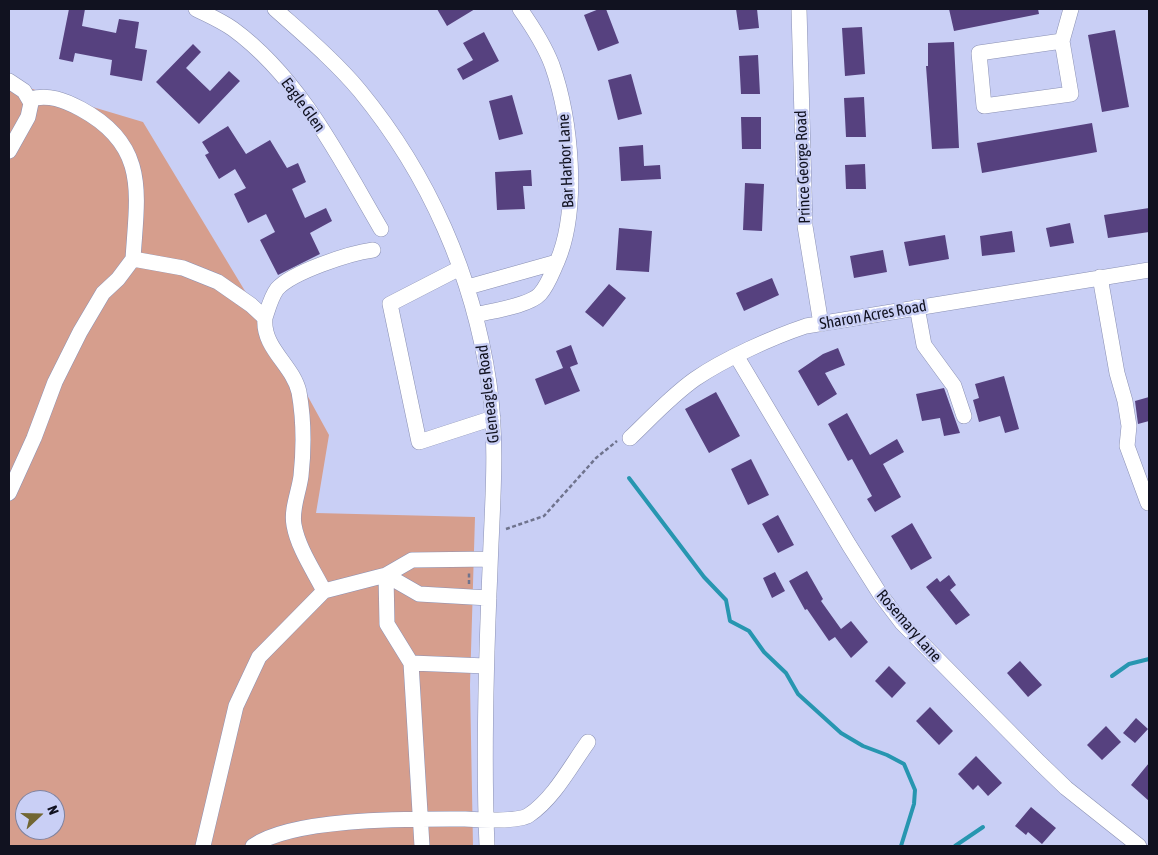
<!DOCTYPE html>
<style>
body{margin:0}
#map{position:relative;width:1158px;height:855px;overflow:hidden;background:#c9cff5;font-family:"Asap Condensed",sans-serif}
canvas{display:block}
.frame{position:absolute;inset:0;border:10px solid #111220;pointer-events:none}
.north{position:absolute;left:15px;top:790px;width:50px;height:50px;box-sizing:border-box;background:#c9cff5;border:1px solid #7f83a0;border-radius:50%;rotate:69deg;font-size:14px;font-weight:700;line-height:20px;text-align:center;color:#111220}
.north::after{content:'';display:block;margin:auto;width:18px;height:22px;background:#716633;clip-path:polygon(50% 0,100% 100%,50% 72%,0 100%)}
</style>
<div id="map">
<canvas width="1158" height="855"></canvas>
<div class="frame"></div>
<div class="north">N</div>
</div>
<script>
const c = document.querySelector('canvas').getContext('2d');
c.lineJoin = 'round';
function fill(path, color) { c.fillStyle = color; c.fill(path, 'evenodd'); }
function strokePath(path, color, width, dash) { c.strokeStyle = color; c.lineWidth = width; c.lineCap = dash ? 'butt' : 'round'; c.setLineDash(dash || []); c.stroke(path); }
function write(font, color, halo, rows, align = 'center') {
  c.font = font + ' "Asap Condensed",sans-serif'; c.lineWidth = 5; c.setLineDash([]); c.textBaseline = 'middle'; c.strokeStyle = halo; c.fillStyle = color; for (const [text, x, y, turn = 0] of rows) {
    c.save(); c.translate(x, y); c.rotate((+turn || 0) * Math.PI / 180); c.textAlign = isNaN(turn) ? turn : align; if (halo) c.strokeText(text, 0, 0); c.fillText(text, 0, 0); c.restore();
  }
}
fill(new Path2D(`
 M9,82L143,122L248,296L265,318L329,435L316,513L475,517L470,685L473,846H9ZM25,800H55V830H25Z`), '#d69e8d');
strokePath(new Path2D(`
 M629,478L704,577L726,600L730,621L749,631L764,652L786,673L798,694L841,733L863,746L887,755L904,764L915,790L914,804L901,846
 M1112,676L1129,664L1149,659
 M955,846L983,827`), '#2796b0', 4);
fill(new Path2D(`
 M69,9H85L82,26L116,33L119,19L139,22L135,48L147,50L142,81L110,75L112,60L75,53L73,62L59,59Z
 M437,9H475L447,26Z
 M599,9H606L619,43L598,51L584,15Z
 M736,9H757L759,28L739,30Z
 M949,9H1038L1039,14L954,31Z
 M862,27L865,74L845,76L842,28Z
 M1115,30L1129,107L1102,112L1088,35Z
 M484,32L499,61L463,80L457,69L473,60L463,43Z
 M954,42L959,148L932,149L926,66H928V43Z
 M193,44L201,52L186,68L210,91L229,71L240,81L199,124L156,82Z
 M758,55L760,94H741L739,56Z
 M631,74L642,114L618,120L608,80Z
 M512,95L523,134L499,140L489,101Z
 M864,97L866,137H846L844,98Z
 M741,117H761V149H742Z
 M1092,123L1097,152L982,173L977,143Z
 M228,126L246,154L270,140L287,168L298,163L306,182L292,189L305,218L326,208L332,221L310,233L320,254L278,275L260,240L275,232L266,214L248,223L234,194L246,188L235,169L219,179L205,155L209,153L202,142Z
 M643,145L644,166L660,165L661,179L621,181L619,147Z
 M865,164L866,189H846L845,165Z
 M531,170L532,186H523L525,209L497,210L495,172Z
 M745,183L764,184L762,231L743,230Z
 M1149,208V232L1108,238L1104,215Z
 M1070,223L1074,243L1050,247L1046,228Z
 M619,228L652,231L649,272L616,270Z
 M1012,231L1015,252L982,256L980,236Z
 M945,235L949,259L909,266L904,242Z
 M883,250L887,272L854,278L850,256Z
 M772,278L779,295L744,311L736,293Z
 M609,284L626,298L603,327L585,312Z
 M571,345L578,364L570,367L580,391L545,405L535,379L563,368L556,351Z
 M838,348L845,365L825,373L837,394L818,406L798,371L823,354Z
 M1004,376L1019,429L1005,433L1000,416L979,422L973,400L979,398L975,384Z
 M944,388L960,433L944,436L940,418L922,421L916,394Z
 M716,392L740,436L709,453L685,409Z
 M1149,397V421L1138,424L1135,401Z
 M847,413L870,455L897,439L904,452L883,464L901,497L875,512L867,499L872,496L852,459L848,461L828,424Z
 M751,459L769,495L748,505L731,469Z
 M778,515L794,545L778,553L762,524Z
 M912,523L932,558L911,570L891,536Z
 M807,571L823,599L821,601L841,629L851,621L868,642L851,658L835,637L829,641L807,609L805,610L789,581Z
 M775,572L785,591L772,598L763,578Z
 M949,575L956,585L950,590L970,615L956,625L926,587L937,578L940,582Z
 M1020,661L1042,685L1028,697L1007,673Z
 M889,666L906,683L892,698L875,681Z
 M930,707L953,731L939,745L916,721Z
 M1136,718L1148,729L1135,743L1123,733Z
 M1106,726L1121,742L1102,760L1087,745Z
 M976,756L1002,783L988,796L978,785L973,790L958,774Z
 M1149,763V801L1131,785Z
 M1031,807L1056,828L1042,844L1028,832L1026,835L1015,826Z`), '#56417f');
const minor = new Path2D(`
 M196,9C208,15 222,21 233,29C300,78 340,159 381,229
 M275,9C304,35 335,61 360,91C429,175 473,275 489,383C498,445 492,507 490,569C486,661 483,754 487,846
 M520,9C532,26 544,44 552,65C571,119 580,209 557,262
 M799,9L805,226L821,324
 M1062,41L979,53L984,106L1071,94L1062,41L1071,9
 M9,81L24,91L31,103L28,117L9,151
 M30,99C49,94 64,100 81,109C149,146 137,194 133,259
 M460,268L390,304L419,442L493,418
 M1100,277L1117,373L1125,401L1129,426L1127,446L1148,503
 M468,287L557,262C552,273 548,285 540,294C529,306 491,311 475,315
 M917,307L924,345L954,386L964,416
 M265,318C268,309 271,297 277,289C292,272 350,253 373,250
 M737,357L849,545L880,594L902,623L1039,762L1066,788L1139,846
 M630,438C651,418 671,396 695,379C724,359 773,337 806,326L1149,270
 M9,493L34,438L55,382L80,332L103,293L118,279L133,259L183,268L218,282L251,305L265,318C262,348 293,365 299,392C304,420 304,448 301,476C299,492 291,509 294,525C298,548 314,571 324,591
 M489,598L419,594L386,575L412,560L490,559
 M411,663L486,666
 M203,846L236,706L259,657L324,591L386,575L387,624L411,663L422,846
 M253,846C294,817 413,819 465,819C478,820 519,822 529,815C554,798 570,767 588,742`);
strokePath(minor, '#8a90b3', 16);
strokePath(new Path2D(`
 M506,529L544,516L596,458L617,441
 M469,584V572`), '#6f738d', 2.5, [4, 2.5]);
strokePath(minor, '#fff', 15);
write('16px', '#111220', '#c9cff5', [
 ["Eagle Glen",303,105,54],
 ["Bar Harbor Lane",566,161,-93],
 ["Prince George Road",803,167,-92],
 ["Sharon Acres Road",873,315,-10],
 ["Gleneagles Road",488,394,-97],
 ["Rosemary Lane",909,626,49]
]);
</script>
